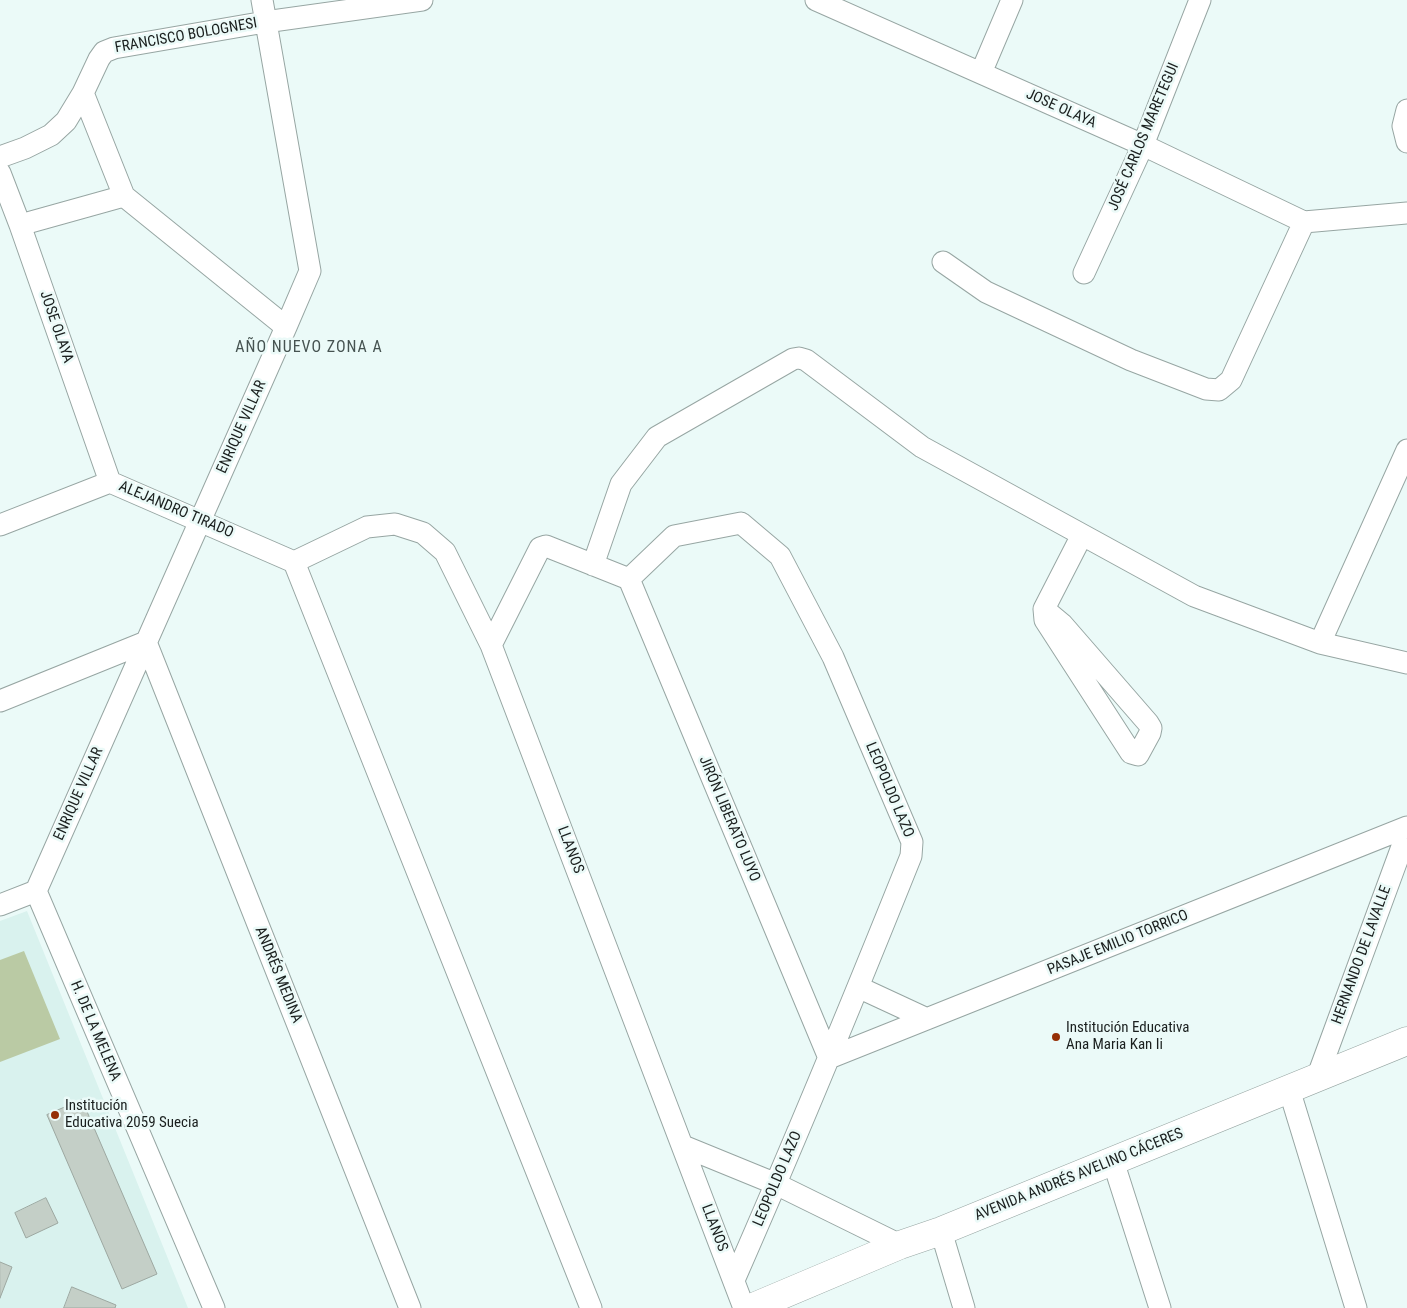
<!DOCTYPE html>
<meta charset="utf-8">
<style>
body{margin:0}
canvas{display:block;background:#ebfaf8}
</style>
<canvas width="1407" height="1308"></canvas>
<script>
const c = document.querySelector('canvas').getContext('2d');
c.lineJoin = 'round';
function fill(path, color) { c.fillStyle = color; c.fill(path, 'evenodd'); }
function strokePath(path, color, width, dash) { c.strokeStyle = color; c.lineWidth = width; c.lineCap = dash ? 'butt' : 'round'; c.setLineDash(dash || []); c.stroke(path); }
function write(font, color, halo, rows, align = 'center') {
  c.font = font + ' "Roboto Condensed",sans-serif'; c.lineWidth = 5; c.setLineDash([]); c.textBaseline = 'middle'; c.strokeStyle = halo; c.fillStyle = color; for (const [text, x, y, turn = 0] of rows) {
    c.save(); c.translate(x, y); c.rotate((+turn || 0) * Math.PI / 180); c.textAlign = isNaN(turn) ? turn : align; if (halo) c.strokeText(text, 0, 0); c.fillText(text, 0, 0); c.restore();
  }
}
fill(new Path2D(`
 M27,911L188,1308H0V921Z`), '#d9f2ee');
fill(new Path2D(`
 M24,951L60,1039L0,1062V960Z`), '#bacaa4');
const building = new Path2D(`
 M82,1100L157,1274L122,1289L47,1115Z
 M46,1198L58,1223L26,1238L15,1213Z
 M0,1262L12,1267L0,1298Z
 M72,1287L116,1305L115,1308H64Z`);
fill(building, '#c4cfc7');
strokePath(building, '#9da8a1', 1);
const street = new Path2D(`
 M816,0L1143,145L1304,222
 M981,73L1012,0
 M83,93L124,196L286,327
 M1407,110L1403,126L1407,142
 M0,157L25,148L51,135L66,121L83,93L99,59L104,52L114,48L265,22L422,0
 M0,173L20,225L110,482
 M1304,222L1407,213
 M20,225L124,196
 M943,262L986,292L1035,315L1131,360L1206,389L1219,390L1231,380L1304,222
 M1084,273L1143,145L1200,0
 M0,525L110,482L294,562
 M294,562L367,527L395,524L423,533L445,552L491,645L744,1308
 M294,562L591,1308
 M593,565L621,484L657,437L793,359L799,358L806,360L922,447L1194,596L1320,643L1407,663
 M629,579L674,536L741,523L780,556L833,657L912,842L911,856C854,998 796,1139 734,1280
 M629,579L829,1058
 M1044,609L1062,624L1148,723L1151,728L1150,733L1138,755L1131,753L1045,620L1044,609L1082,535
 M1320,643L1407,450
 M491,645L540,548L546,546L629,579
 M0,701L146,642L410,1308
 M36,891L286,327L310,271L262,0
 M36,891L214,1308
 M0,905L36,891
 M858,987L927,1019
 M829,1058L1407,827
 M1317,1078L1407,833
 M1289,1089L1356,1308
 M683,1146L776,1184L900,1245
 M1113,1161L1160,1308
 M941,1231L964,1308`);
const secondary = new Path2D(`
 M751,1308L900,1245L941,1231L1407,1041`);
strokePath(street, '#97a6a3', 23);
strokePath(secondary, '#97a6a3', 29);
strokePath(street, '#fff', 21);
strokePath(secondary, '#fff', 28);
for (const [x, y, r, color] of [
 [1056,1037,5,"#952f06"],
 [55,1115,5,"#952f06"]
]) { const dot = new Path2D(); dot.arc(x, y, r, 0, 2 * Math.PI); c.fillStyle = color; c.fill(dot); strokePath(dot, '#ebfaf8', 2); }
write('15px', '#1a1f1e', '#ebfaf8', [
 ["FRANCISCO BOLOGNESI",186,36,-10],
 ["JOSE OLAYA",1061,109,24],
 ["JOSÉ CARLOS MARETEGUI",1144,137,-67],
 ["JOSE OLAYA",56,327,71],
 ["ENRIQUE VILLAR",242,427,-66],
 ["ALEJANDRO TIRADO",176,510,23],
 ["LEOPOLDO LAZO",889,790,67],
 ["ENRIQUE VILLAR",79,794,-66],
 ["JIRÓN LIBERATO LUYO",729,819,67],
 ["LLANOS",570,850,69],
 ["PASAJE EMILIO TORRICO",1118,943,-22],
 ["HERNANDO DE LAVALLE",1362,955,-70],
 ["ANDRÉS MEDINA",278,975,68],
 ["H. DE LA MELENA",95,1031,67],
 ["AVENIDA ANDRÉS AVELINO CÁCERES",1079,1175,-22],
 ["LEOPOLDO LAZO",778,1179,-67],
 ["LLANOS",714,1228,69]
]);
write('15px', '#1a1f1e', '#ebfaf8', [
 ["Institución Educativa",1066,1028],
 ["Ana Maria Kan Ii",1066,1045],
 ["Institución",65,1106],
 ["Educativa 2059 Suecia",65,1123]
], 'left');
c.letterSpacing = '1px';
write('16px', '#465351', '#ebfaf8', [
 ["AÑO NUEVO ZONA A",309,348]
]);
c.letterSpacing = '0px';
</script>
